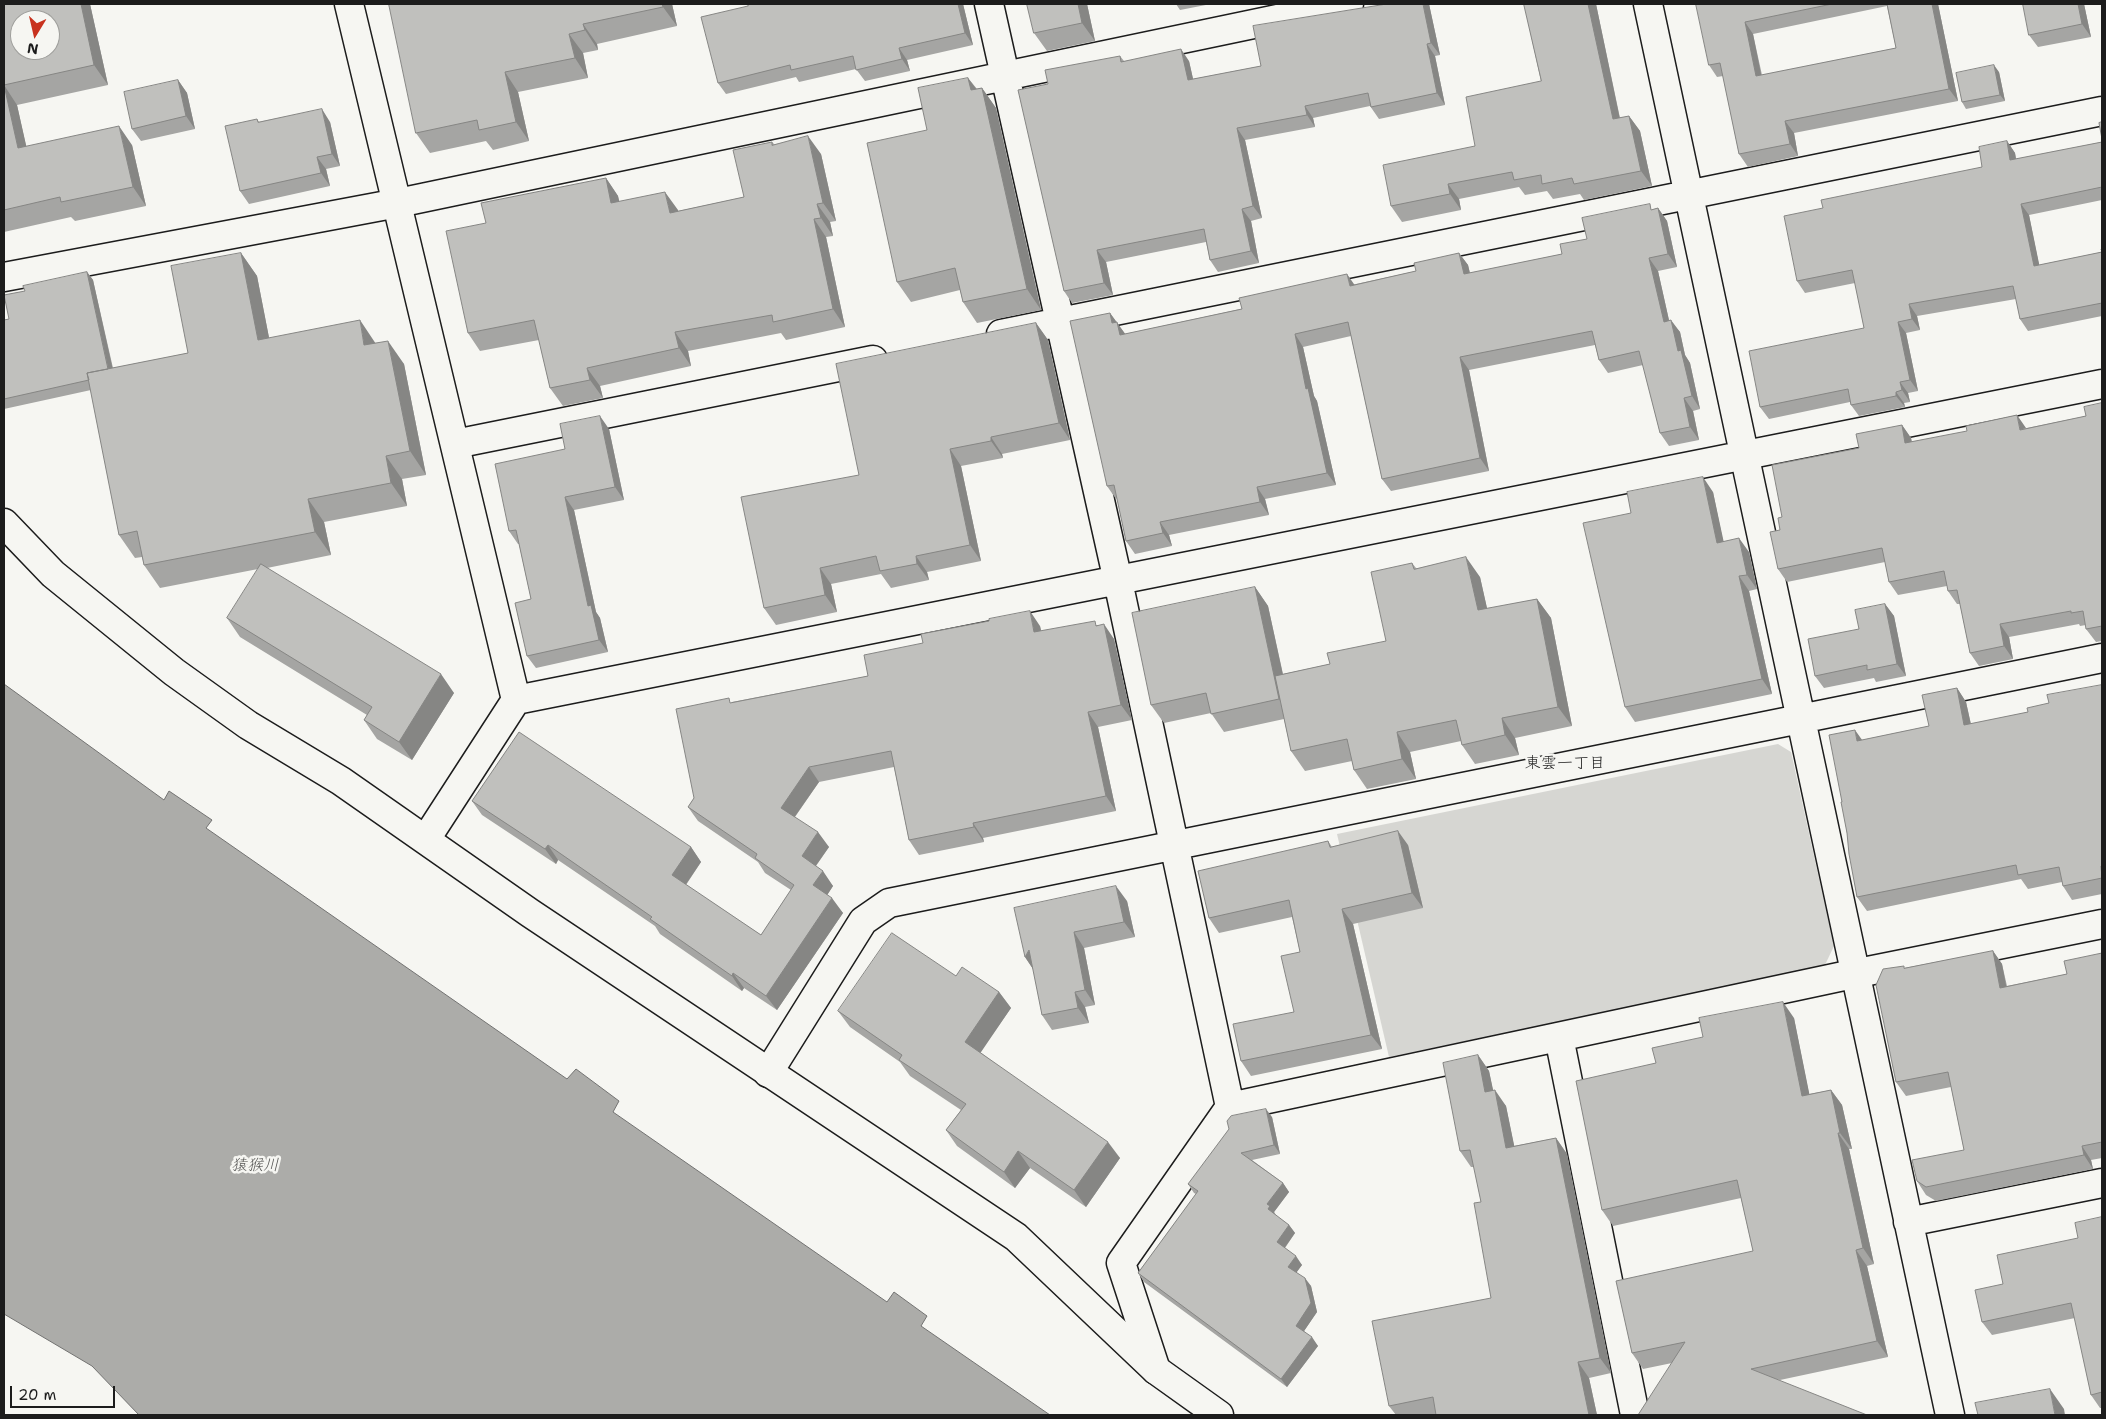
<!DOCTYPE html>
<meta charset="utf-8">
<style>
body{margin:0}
#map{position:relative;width:2106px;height:1419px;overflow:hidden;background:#f6f6f2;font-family:"Shantell Sans",sans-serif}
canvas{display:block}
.frame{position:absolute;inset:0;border:5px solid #1c1c1c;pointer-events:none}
.north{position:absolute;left:10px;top:10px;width:50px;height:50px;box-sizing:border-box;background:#f6f6f2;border:1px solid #9f9f9c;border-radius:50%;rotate:189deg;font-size:14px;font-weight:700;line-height:20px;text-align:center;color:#1c1c1c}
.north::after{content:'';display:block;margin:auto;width:18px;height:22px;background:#c8321e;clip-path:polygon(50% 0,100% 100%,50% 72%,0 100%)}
.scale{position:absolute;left:10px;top:1386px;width:105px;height:22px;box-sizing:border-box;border:2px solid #1c1c1c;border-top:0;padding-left:6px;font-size:15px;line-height:18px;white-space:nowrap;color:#1c1c1c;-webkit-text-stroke:4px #f6f6f2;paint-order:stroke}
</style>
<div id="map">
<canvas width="2106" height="1419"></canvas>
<div class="frame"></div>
<div class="north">N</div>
<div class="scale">20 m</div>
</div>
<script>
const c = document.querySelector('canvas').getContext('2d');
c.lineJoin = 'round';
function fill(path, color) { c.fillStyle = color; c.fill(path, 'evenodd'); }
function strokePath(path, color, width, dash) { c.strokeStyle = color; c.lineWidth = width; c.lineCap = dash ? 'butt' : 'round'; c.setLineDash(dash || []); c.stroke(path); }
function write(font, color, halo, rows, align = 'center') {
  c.font = font + ' "Shantell Sans","Klee One",sans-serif'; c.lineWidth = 5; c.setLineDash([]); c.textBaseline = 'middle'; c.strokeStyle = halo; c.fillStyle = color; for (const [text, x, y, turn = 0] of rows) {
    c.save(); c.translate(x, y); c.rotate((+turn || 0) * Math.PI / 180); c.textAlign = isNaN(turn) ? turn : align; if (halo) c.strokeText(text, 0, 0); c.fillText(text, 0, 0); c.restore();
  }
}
fill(new Path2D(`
 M1778,744L1791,752L1834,946L1824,967L1389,1057L1337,834Z`), '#d6d6d2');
const water = new Path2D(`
 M4,684L164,800L169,791L212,820L206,828L567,1079L576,1069L619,1101L613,1112L887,1302L894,1292L927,1316L921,1326L1050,1415H139L92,1366L4,1314Z`);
fill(water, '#acaca9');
strokePath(water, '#727271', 1);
const street = new Path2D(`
 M349,4L516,700
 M989,4L1118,581L1230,1107
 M1648,4C1679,155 1713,306 1745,458C1812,777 1880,1096 1950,1415
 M4,277L398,203L1349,4
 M1001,334L2102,111
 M455,444L873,360
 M426,839L516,700L2102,384
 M1559,1037L1635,1415
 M768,1073L863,921L889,903L2102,658
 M1908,1222L2102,1183
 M1156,1370L1121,1263L1230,1107L1853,974L2102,924`);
const secondary = new Path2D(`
 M4,523L53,574L174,672L248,725L341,781L530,913L1016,1237L1156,1370L1219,1415`);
strokePath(street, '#1c1c1c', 31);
strokePath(secondary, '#1c1c1c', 31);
strokePath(street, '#f6f6f2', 28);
strokePath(secondary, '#f6f6f2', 28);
fill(new Path2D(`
 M4,4H90L108,85L17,105L26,146L132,145L146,206L75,221L71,217L4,232Z
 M389,4H672L677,26L597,44L598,50L583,53L588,78L518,92L529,141L493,150L486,141L430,153L416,133Z
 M963,4L973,45L907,60L910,71L865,81L856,69L799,82L796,77L726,94L718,83Z
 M1027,4H1087L1095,41L1047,51L1034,33Z
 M1176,4H1211L1180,10Z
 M1429,4L1440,55L1435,56L1445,105L1379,119L1370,106L1313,118L1315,127L1245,140L1262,218L1251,221L1259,263L1218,272L1210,260L1206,242L1106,262L1113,295L1072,303L1064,291L1120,56L1124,61H1189L1193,79L1261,66Z
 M1524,4H1596L1620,118L1629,116L1640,131L1652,186L1584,200L1580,194L1553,199L1547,191L1525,195L1519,187L1459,199L1461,210L1402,222L1391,206L1475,146L1541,81Z
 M1696,4H1938L1958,101L1794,133L1798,156L1748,167L1739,154L1723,76L1717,77L1709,65ZM1887,6L1896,48L1762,75L1753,34Z
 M2023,4H2084L2091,37L2038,47L2029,35Z
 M1999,72L2005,101L1966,109L1962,102Z
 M968,78L977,89L982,88L996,108L1041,310L977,323L963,302L960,290L911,302L897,282L927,130Z
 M178,80L187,93L195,129L141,141L132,129Z
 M257,119L259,122H330L340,166L326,169L330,186L249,204L240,191Z
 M2007,141L2015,153L2016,159L2102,142V200L2029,215L2039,265L2102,252V249V316L2028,331L2020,319L2016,299L1917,316L1920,330L1906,333L1918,391L1908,393L1910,402L1904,403L1905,407L1859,416L1851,405L1850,402L1769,419L1760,407L1864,328L1855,283L1805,293L1797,281L1823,208L1982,167Z
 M772,142L774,144L821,154L836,221L830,222L833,236L826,237L845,327L786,340L781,333L688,351L691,366L600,386L603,398L563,406L550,388L539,340L480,351L468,333L486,223L606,178L618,196L619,202L678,210V211L744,197Z
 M1658,208L1667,221L1677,267L1658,271L1669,320L1680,332L1685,355L1690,363L1700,409L1693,411L1699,440L1669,446L1660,433L1643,365L1608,373L1599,360L1595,345L1469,370L1489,471L1391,491L1382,479L1351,336L1303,347L1314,396L1317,401L1336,485L1265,499L1269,515L1169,535L1172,546L1135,554L1126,541L1117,498L1116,499L1107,486L1110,313L1125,334L1416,271L1459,253L1468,265L1470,273L1562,254L1587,239L1654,209Z
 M241,253L257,276L269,338L376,343L404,364L426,475L402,479L407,506L324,522L331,555L267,568L454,693L412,760L377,739L364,720L367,715L240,637L227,618L258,569L160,588L144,565L142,557L135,558L119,535L91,390L4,409V320L9,319L25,291L87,272L93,280L113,368L188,353Z
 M1036,323L1048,340L1070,440L1002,454L1003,458L961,466L981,561L927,572L929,580L891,588L881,574L831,584L837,612L776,625L764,608L859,475Z
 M2102,403V641L2096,642L2086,629V625L2080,626L2079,624L2009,637L2013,659L1979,666L1970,653L1960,604H1957L1948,591L1947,586L1898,595L1889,582L1885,562L1787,582L1778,569L1780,530L1782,517L1859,448L1902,425L1911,438L1912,442L2027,428L2086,416Z
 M609,429L624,500L574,510L596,612L600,618L608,652L536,668L527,656L531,599L519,544H518L509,531L565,449Z
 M1713,492L1723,541L1749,552L1757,589L1749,591L1772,694L1635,722L1625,707L1631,513Z
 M1412,563L1416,568L1480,577L1487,609L1537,599L1551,618L1572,726L1515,738L1519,755L1475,764L1462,745L1461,741L1410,752L1416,779L1367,789L1354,770L1352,761L1305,771L1291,751L1284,719L1224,732L1211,713L1164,723L1151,705L1255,587L1268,606L1283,674L1330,664L1386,641Z
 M1885,604L1894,616L1906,676L1876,682L1874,678L1824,688L1815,676L1859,629Z
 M1098,625L1114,639L1132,720L1098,727L1116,811L983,838L984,842L919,855L909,840L894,767L819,782L795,817L829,847L816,866L833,886L827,895L843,913L777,1010L744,988L742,991L660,934L655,926L558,860L556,864L482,815L472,801L691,847L701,862L686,885L761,935L791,890L765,873L758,862L698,821L688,807L694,798L732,702L868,676L1040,626L1041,631Z
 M2102,685V894L2072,900L2063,886L2062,882L2028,889L2021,879L1867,911L1857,897L1842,802L1862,740L1929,726L1957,688L1966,702L1971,724L2028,712L2049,703Z
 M1328,841L1332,847L1408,845L1423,908L1353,924L1382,1049L1251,1076L1241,1061L1294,1012L1300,952L1292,917L1219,933L1209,918Z
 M1127,901L1135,937L1084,948L1095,1005L1085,1007L1089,1023L1052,1030L1042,1015L1033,969L1025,957Z
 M1993,951L2002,964L2007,986L2067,974L2102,953V1158L2091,1160L2093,1169L1936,1201L1926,1195L1917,1181L1964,1150L1951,1087L1906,1096L1896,1082L1905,968Z
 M956,976L999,992L1011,1008L980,1052L1120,1158L1086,1207L1030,1168L1015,1188L957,1146L946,1130L961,1110L910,1076L900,1062L850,1027L838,1011Z
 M1794,1018L1809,1094L1831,1090L1842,1105L1852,1149H1849L1874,1264L1867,1266L1888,1357L1780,1380L1672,1363L1643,1369L1632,1353L1753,1251L1741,1198L1613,1226L1602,1210L1656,1063Z
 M1478,1055L1489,1071L1493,1091L1506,1106L1514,1146L1556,1138L1567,1154L1611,1373L1589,1378L1597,1415H1396L1389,1406L1491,1298L1481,1202L1474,1167H1471L1460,1151Z
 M1272,1117L1280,1154L1252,1160L1283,1183L1289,1192L1274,1212L1275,1215L1289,1225L1295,1233L1285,1248L1302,1265L1296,1272L1311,1286L1317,1312L1304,1331L1318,1346L1287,1387L1144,1282L1138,1273L1196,1194L1194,1193L1188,1184Z
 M2102,1217V1408H2100L2091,1395L2075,1318L1992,1335L1982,1322L2003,1284L2078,1238Z`), '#a5a5a3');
fill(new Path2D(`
 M81,4H90L108,85L94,65Z
 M662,4H672L677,26L663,7Z
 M958,4H963L973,45L965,33Z
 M1078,4H1087L1095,41L1082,23Z
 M1423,4H1429L1440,55L1431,43Z
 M1588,4H1596L1623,134L1613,119Z
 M1932,4H1938L1958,101L1949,89Z
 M2078,4H2084L2091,37L2082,24Z
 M1745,22L1753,34L1764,89L1756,76Z
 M583,24L597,44L598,50L585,30Z
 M569,34L583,53L588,78L575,58Z
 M1427,44L1435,56L1445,105L1437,93Z
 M899,48L907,60L910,71L902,59Z
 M1181,49L1189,61L1196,92L1188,80Z
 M1994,65L1999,72L2005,101L2000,95Z
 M505,72L518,92L529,141L516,122Z
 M968,78L983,98L971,90Z
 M178,80L187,93L195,129L186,116Z
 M4,85L17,105L31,167L18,148Z
 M982,88L996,108L1041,310L1027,289Z
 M1305,106L1313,118L1315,127L1307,115Z
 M322,109L330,122L340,166L332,154Z
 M1629,116L1640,131L1652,186L1641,171Z
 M1785,121L1794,133L1798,156L1790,144Z
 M119,126L132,145L146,206L133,187Z
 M1237,128L1245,140L1262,218L1253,206Z
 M808,136L821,154L836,221L823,203Z
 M2007,141L2015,153L2018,171L2010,160Z
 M317,157L326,169L330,186L321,173Z
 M606,178L618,196L624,221L611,203Z
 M1448,184L1459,199L1461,210L1450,194Z
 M665,192L678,210L682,231L670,213Z
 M817,204L830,222L833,236L821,218Z
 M2021,204L2029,215L2042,278L2034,266Z
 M1658,208L1667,221L1677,267L1668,254Z
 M1242,209L1251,221L1259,263L1251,251Z
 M814,219L826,237L845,327L833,309Z
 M1097,250L1106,262L1113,295L1104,283Z
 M241,253L257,276L274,363L258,340Z
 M1459,253L1468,265L1473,287L1464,274Z
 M1649,258L1658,271L1672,334L1664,322Z
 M87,272L93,280L116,384L110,376Z
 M1347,274L1356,287L1350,286Z
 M1909,304L1917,316L1920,330L1912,319Z
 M1110,313L1126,335L1129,347L1112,323Z
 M360,320L376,344L364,345Z
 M1671,320L1680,332L1685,355L1690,363L1700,409L1692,396L1678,351Z
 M1898,322L1906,333L1918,391L1910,380Z
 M1036,323L1048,340L1070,440L1059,423Z
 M675,332L688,351L691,366L679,348Z
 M1295,334L1303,347L1314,396L1317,401L1336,485L1327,473L1306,389Z
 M388,341L404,364L426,475L410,451Z
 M1460,357L1469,370L1489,471L1480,458Z
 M587,368L600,386L603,398L590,380Z
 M1900,382L1908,393L1910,402L1902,390Z
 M1896,392L1904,403L1905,407L1896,396Z
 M1684,398L1693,411L1699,440L1690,427Z
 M2017,415L2026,428L2020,430Z
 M600,416L609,429L624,500L615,487Z
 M1902,425L1911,438L1914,456L1905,443Z
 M991,437L1002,454L1003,458L991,441Z
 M950,449L961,466L981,561L970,545Z
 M386,456L402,479L407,506L391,483Z
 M1703,477L1713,492L1727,557L1717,543Z
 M1257,487L1265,499L1269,515L1260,502Z
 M565,497L574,510L596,612L600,618L608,652L599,640L588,606Z
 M308,499L324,522L331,555L315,532Z
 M1160,522L1169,535L1172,546L1163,533Z
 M1739,538L1749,552L1757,589L1747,575Z
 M916,556L927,572L929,580L917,564Z
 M1466,557L1480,577L1492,630L1478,610Z
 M820,568L831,584L837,612L825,595Z
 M1739,576L1749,591L1772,694L1762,679Z
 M1255,587L1268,606L1292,717L1279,699Z
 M1537,599L1551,618L1572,726L1558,707Z
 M1885,604L1894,616L1906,676L1897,664Z
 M1030,611L1040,626L1045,647L1034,632Z
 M1104,624L1114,639L1132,720L1121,705Z
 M2000,624L2009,637L2013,659L2004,646Z
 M441,674L454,693L412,760L399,742Z
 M1957,688L1966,702L1974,739L1964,725Z
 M1088,712L1098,727L1116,811L1106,796Z
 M1502,718L1515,738L1519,755L1505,735Z
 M1855,730L1865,744L1857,741Z
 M1397,732L1410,752L1416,779L1402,759Z
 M809,767L819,782L791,822L781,808Z
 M973,823L983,838L984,842L974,827Z
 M1398,831L1408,845L1423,908L1412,893Z
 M818,832L829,847L812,871L802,856Z
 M548,845L558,860L556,864L545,849Z
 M691,847L701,862L682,890L672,875Z
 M823,871L833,886L824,900L813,885Z
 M1116,886L1127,901L1135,937L1124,922Z
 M832,898L843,913L777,1010L766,996Z
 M1342,909L1353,924L1382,1049L1371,1035Z
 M1074,932L1084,948L1095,1005L1085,990Z
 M1029,950L1035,972L1025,957Z
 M1993,951L2002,964L2009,1001L2000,988Z
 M733,973L744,988L742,991L732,976Z
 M999,992L1011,1008L977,1058L965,1042Z
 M1075,992L1085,1007L1089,1023L1078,1008Z
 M1783,1002L1794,1018L1813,1112L1802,1096Z
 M1478,1055L1489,1071L1497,1108L1485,1092Z
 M1495,1090L1506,1106L1518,1164L1506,1148Z
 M1831,1090L1842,1105L1852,1149L1840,1133Z
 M1266,1109L1272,1117L1280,1154L1274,1145Z
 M1838,1133L1849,1149L1874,1264L1863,1248Z
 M1556,1138L1567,1154L1611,1373L1600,1358Z
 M1108,1142L1120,1158L1086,1207L1074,1190Z
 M2082,1146L2091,1160L2093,1169L2084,1155Z
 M1018,1151L1030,1168L1015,1188L1004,1172Z
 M1283,1183L1289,1192L1274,1212L1276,1215L1268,1209L1267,1204Z
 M1289,1225L1295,1233L1283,1250L1277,1242Z
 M1856,1250L1867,1266L1888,1357L1877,1341Z
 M1296,1256L1302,1265L1294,1276L1288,1267Z
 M1305,1278L1311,1286L1317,1312L1302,1334L1296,1326Z
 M1312,1337L1318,1346L1287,1387L1281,1379Z
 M1578,1362L1589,1378L1597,1415H1589Z
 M2050,1389L2064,1409L2065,1415H2055Z`), '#868684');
const building = new Path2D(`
 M4,4H81L94,65L4,85ZM20,20H50V50H20Z
 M389,4H662L663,7L583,24L585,30L569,34L575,58L505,72L516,122L479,130L477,120L416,133Z
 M747,4H958L965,33L899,48L902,59L856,70L853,56L791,70L790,65L718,83L701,17L748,6Z
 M1027,4H1078L1082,23L1034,33Z
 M1387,4H1423L1431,43L1427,44L1437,93L1371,107L1368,93L1305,106L1307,115L1237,128L1253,206L1242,209L1251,251L1210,260L1204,229L1097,250L1104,283L1064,291L1018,90L1048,84L1045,70L1120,56L1121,62L1181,49L1188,80L1261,66L1253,26Z
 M1524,4H1588L1613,119L1629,116L1641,171L1574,184L1572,178L1542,184L1541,175L1514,180L1512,172L1448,184L1450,194L1391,206L1383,165L1475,146L1466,97L1541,81Z
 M1696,4H1832L1745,22L1756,76L1896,48L1887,4H1932L1949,89L1785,121L1790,144L1739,154L1720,63L1709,65Z
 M2023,4H2078L2082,24L2029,35Z
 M1994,65L2000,95L1962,102L1956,73Z
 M968,78L971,90L982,88L1027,289L963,302L955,268L897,282L867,143L927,130L918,88Z
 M178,80L186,116L132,129L124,92Z
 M4,85L18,148L119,126L133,187L61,202L60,197L4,210Z
 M322,109L332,154L317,157L321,173L240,191L225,126L257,119L258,122Z
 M2102,122V139L2099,123Z
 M808,136L823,203L817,204L821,218L814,219L833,309L773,322L772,315L675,332L679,348L587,368L590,380L550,388L534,320L468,333L446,231L486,223L481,203L606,178L611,203L665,192L670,213L744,197L733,150L772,142V145Z
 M2007,141L2010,160L2102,142V187L2021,204L2034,266L2102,252L2101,249H2102V303L2020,319L2013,286L1909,304L1912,319L1898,322L1910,380L1900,382L1902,390L1896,392V396L1851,405L1848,389L1760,407L1749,351L1864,328L1852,270L1797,281L1784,216L1823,208L1821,200L1982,167L1979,147Z
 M1650,204L1651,210L1658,208L1668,254L1649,258L1664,322L1671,320L1678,351L1681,350L1692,396L1684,398L1690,427L1660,433L1639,351L1599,360L1592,331L1460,357L1480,458L1382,479L1348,322L1295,334L1306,389L1308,388L1327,473L1257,487L1260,502L1160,522L1163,533L1126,541L1114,485L1107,486L1070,321L1110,313L1112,323L1117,322L1120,335L1242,309L1239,298L1347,274L1350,286L1416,271L1414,263L1459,253L1464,274L1562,254L1560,244L1587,239L1582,218Z
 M241,253L258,340L360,320L364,345L388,341L410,451L386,456L391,483L308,499L315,532L144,565L137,531L119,535L87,373L188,353L171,266Z
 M87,272L108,369L87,373L89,380L4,399V320L9,319L4,295L25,291L23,286Z
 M1036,323L1059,423L991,437V441L950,449L970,545L916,556L917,564L880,571L876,556L820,568L825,595L764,608L741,497L859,475L836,364Z
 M2102,403V626L2086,629L2083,611L2071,613V611L2000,624L2004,646L1970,653L1957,590L1948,591L1944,571L1889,582L1882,548L1778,569L1770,532L1780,530L1778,518L1782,517L1772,465L1859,448L1856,434L1902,425L1905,443L1967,431L1966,426L2017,415L2020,430L2086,416L2084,407Z
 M600,416L615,487L565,497L588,606L591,605L599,640L527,656L515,603L531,599L516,530L509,531L495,464L565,449L560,424Z
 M1703,477L1717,543L1739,538L1747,575L1739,576L1762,679L1625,707L1583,523L1631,513L1627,492Z
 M1466,557L1478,610L1537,599L1558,707L1502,718L1505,735L1462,745L1456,720L1397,732L1402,759L1354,770L1347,739L1291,751L1275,676L1330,664L1327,653L1386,641L1371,572L1412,563L1414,569Z
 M261,564L441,674L399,742L364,720L372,707L227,618Z
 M1255,587L1279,699L1211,714L1206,693L1151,705L1132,613Z
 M1885,604L1897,664L1867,670V665L1815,676L1808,639L1859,629L1855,610Z
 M1030,611L1034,632L1095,621L1096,626L1104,624L1121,705L1088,712L1106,796L973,823L974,827L909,840L891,751L809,767L781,808L818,832L802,856L823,871L813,885L832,898L766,996L733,973L732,976L650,919L652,917L548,845L545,849L472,801L519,732L691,847L672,875L761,935L794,885L755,858L757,854L688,807L694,798L676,709L729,698L730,703L868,676L864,655L923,643L921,634L989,621V619Z
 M2102,685V866H2101L2102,878L2063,886L2059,867L2018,875L2016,865L1857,897L1849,854L1847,833L1841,802H1842L1829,735L1855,730L1857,741L1929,726L1922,695L1957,688L1964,725L2028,712L2027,708L2049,703L2047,695Z
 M1398,831L1412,893L1342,909L1371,1035L1241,1061L1233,1024L1294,1012L1281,956L1300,952L1289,900L1209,918L1198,871L1328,841L1330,847Z
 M1116,886L1124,922L1074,932L1085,990L1075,992L1078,1008L1042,1015L1029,950L1025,957L1014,908Z
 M892,933L956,976L962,967L999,992L965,1042L1108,1142L1074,1190L1018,1151L1004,1172L946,1130L966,1104L899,1060L902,1055L838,1011Z
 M1993,951L2000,988L2067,974L2064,961L2102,953V1142L2082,1146L2084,1155L1926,1187L1917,1181L1912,1160L1964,1150L1948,1072L1896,1082L1876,985L1883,969L1904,966V968Z
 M1783,1002L1802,1096L1831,1090L1840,1133H1838L1863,1248L1856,1250L1877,1341L1751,1369L1867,1415H1638L1685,1342L1632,1353L1616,1281L1753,1251L1737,1180L1602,1210L1576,1081L1656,1063L1652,1048L1703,1037L1699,1018Z
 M1478,1055L1485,1092L1495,1090L1506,1148L1556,1138L1600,1358L1578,1362L1589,1415H1436L1433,1397L1389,1406L1372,1321L1491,1298L1474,1203L1481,1202L1470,1150L1460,1151L1443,1063Z
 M1266,1109L1274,1145L1241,1153L1283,1183L1267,1204L1270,1206L1268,1209L1289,1225L1277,1242L1296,1256L1288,1267L1305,1278L1311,1303L1296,1326L1312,1337L1281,1379L1138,1273L1198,1191L1188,1184L1229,1129L1227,1121L1231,1116Z
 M2102,1217V1392L2091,1395L2071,1303L1982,1322L1975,1290L2003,1284L1997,1255L2078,1238L2075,1223Z
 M2050,1389L2055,1415H1978L1975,1403Z`);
fill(building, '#c0c0bd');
strokePath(building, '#868684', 1);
write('16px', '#1c1c1c', '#f6f6f2', [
 ["東雲一丁目",1565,764]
]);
write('italic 16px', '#565654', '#f6f6f2', [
 ["猿猴川",255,1166]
]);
</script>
